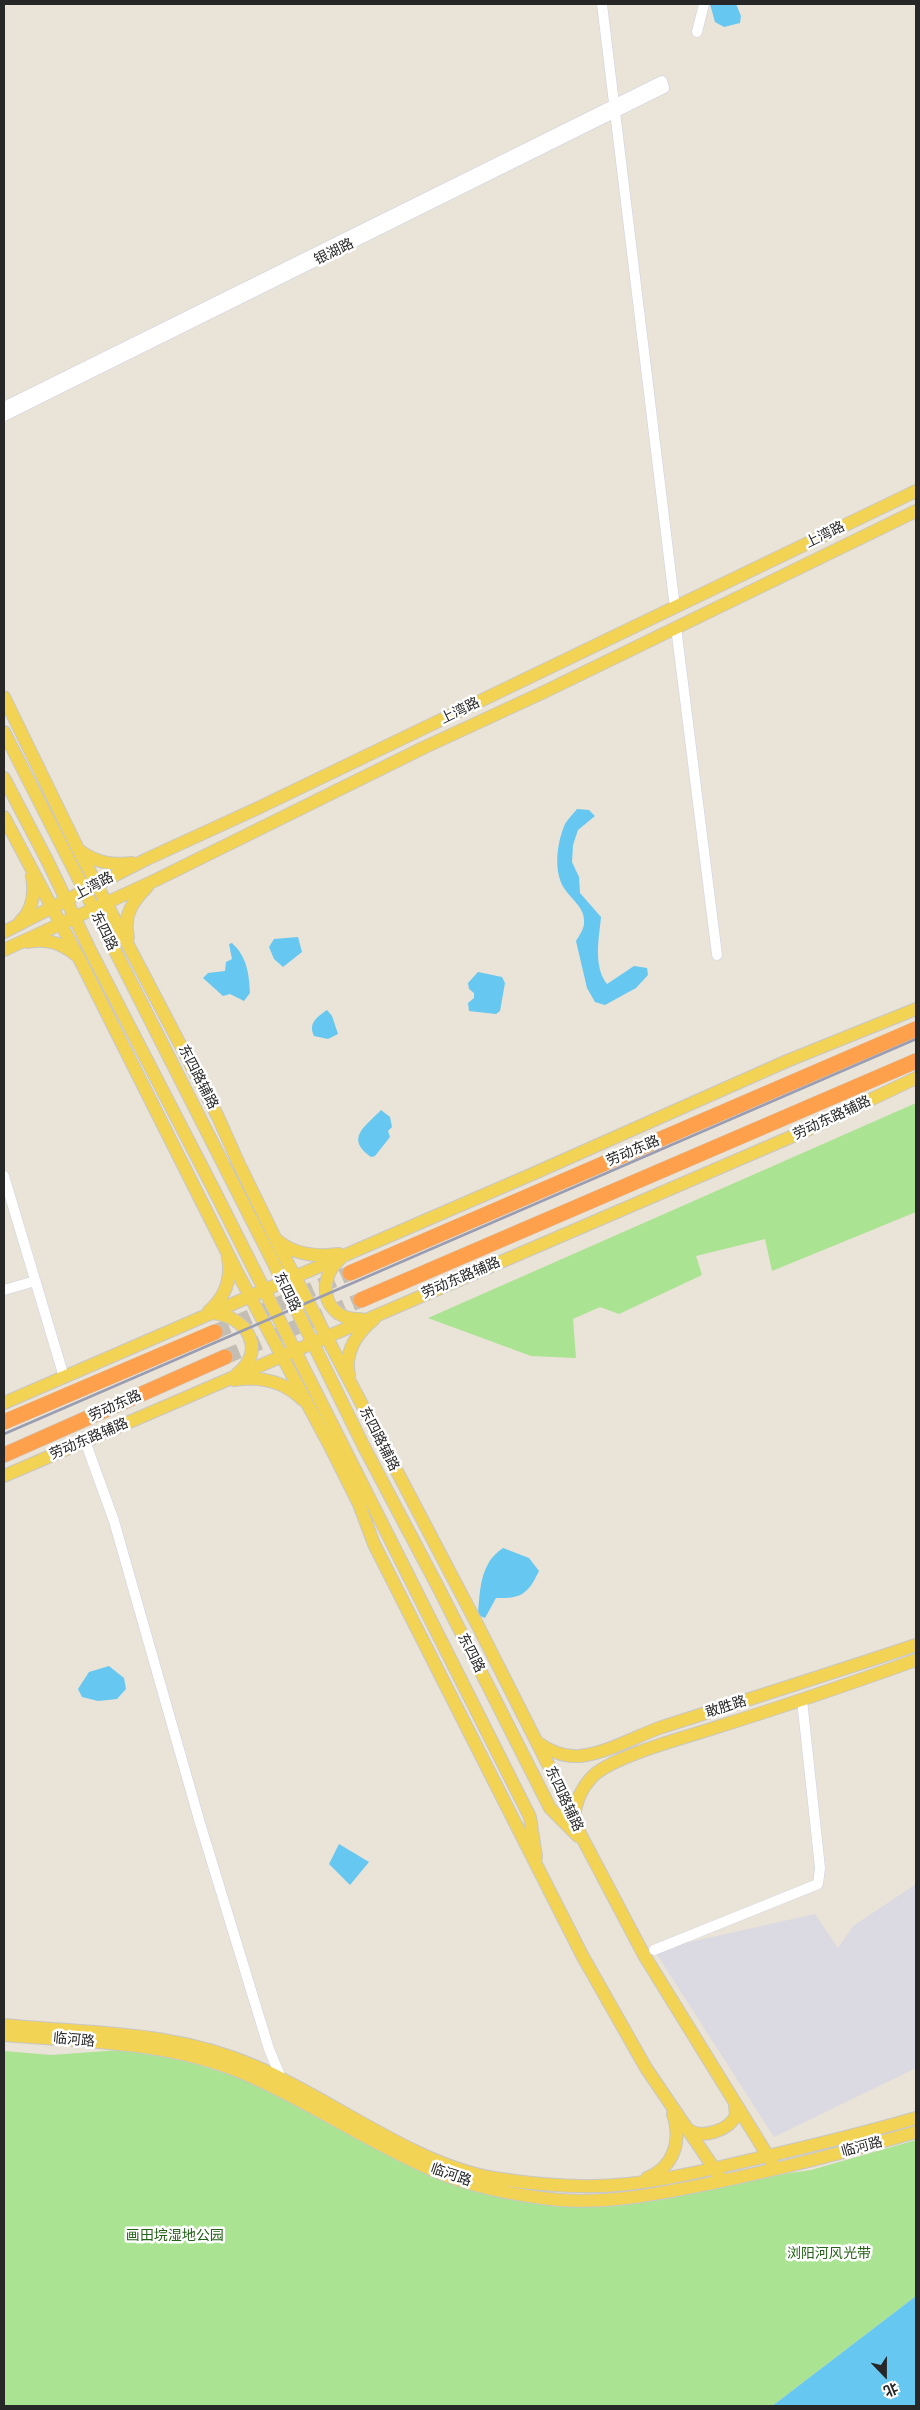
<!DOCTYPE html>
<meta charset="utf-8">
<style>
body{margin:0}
#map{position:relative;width:920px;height:2410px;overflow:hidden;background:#eae3d7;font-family:Figtree,"Noto Sans SC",sans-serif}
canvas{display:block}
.frame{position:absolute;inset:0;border:5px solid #272727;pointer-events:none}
.north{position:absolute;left:860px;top:2350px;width:50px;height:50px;-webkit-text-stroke:4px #fff;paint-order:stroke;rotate:158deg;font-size:14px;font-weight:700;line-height:20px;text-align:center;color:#272727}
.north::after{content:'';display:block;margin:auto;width:18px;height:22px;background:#272727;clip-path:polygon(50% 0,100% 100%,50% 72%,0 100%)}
</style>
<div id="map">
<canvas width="920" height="2410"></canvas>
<div class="frame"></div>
<div class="north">北</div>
</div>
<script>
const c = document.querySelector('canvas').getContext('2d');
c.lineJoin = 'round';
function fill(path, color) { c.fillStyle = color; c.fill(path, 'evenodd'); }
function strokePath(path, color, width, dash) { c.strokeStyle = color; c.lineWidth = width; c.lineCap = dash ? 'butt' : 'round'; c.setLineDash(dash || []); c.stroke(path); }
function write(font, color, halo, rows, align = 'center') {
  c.font = font + ' Figtree,"Noto Sans SC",sans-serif'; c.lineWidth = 5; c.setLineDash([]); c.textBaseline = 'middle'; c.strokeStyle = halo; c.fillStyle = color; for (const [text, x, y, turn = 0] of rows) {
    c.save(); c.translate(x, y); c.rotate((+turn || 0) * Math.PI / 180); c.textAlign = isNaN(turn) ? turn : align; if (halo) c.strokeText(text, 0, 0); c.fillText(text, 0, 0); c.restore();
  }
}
fill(new Path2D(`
 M916,1884V2068L774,2137L654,1950L815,1914L838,1948L853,1926Z`), '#dbd9e2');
fill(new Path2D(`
 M916,1103V1212L772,1271L765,1239L696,1256L702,1275L619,1314L600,1307L573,1319L576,1358L531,1356L428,1318Z
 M120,2050L183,2060L240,2078L544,2204L580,2207L624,2205L666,2199L783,2174L811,2170L916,2140V2296L772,2406H4V2051L51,2055Z`), '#aae391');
fill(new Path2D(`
 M710,4H736L741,16L740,23L724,27L715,22Z
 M577,809L589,810L595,816L578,830L573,845L572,862L579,877L580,893L601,917C599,938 593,966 607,984L634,966L647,968L648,975L636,988L605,1005L595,1002L587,988L576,941C580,934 585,928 584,920C584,907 570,898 564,888C553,871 557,842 565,824C568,819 573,814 577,809Z
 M298,937L302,952L283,967L274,959L269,947L274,939Z
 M232,943C247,957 249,973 250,993L244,1001L230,994L223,996L203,978L208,973L225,971L226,962L232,959L229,944Z
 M478,972L502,977L505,983L500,1011L496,1014L469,1011L468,1003L474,998V993L469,989L468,983Z
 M327,1010L332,1016L338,1034L328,1039L314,1036C308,1023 317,1017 327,1010Z
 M381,1110L390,1117L392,1127L388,1131L390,1137L375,1156L371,1157C344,1138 366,1126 381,1110Z
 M503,1548L529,1558L539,1571C528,1594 521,1599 496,1598L485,1618L478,1615C480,1590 480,1563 503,1548Z
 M109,1666L124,1678L126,1689L117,1699L98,1701L82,1697L78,1689L89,1672Z
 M339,1844L369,1862L350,1885L329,1864Z
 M916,2296V2406H772L780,2400Z`), '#66c7f1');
strokePath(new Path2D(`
 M215,1332L350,1273
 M225,1357L361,1300`), '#c3bdb4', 15, [15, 8]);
const minor = new Path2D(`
 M602,4L675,608
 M697,32L704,4
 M4,407L662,81L664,88L4,416
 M676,627L717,955
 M4,1176L64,1377
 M4,1290L35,1281
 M85,1441L114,1521L200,1823L269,2049L281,2078
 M654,1950L818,1884L820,1868L802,1700`);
const major = new Path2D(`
 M4,697L78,849L218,1117L238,1162L282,1252L477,1624L563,1794L576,1826L644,1955L776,2169
 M4,732L271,1258L364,1447L437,1585L550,1808L578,1836
 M4,778L48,862L91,952L214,1190L530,1817L536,1857
 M4,817L81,962L237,1272L332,1450L359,1504L374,1544L582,1955L646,2068L722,2180
 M80,851C97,863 112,865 132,863
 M20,922C33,910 35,893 32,876
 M4,932L147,859L256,809L916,491
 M128,937C123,916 132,902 147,887
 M28,942C47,938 61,943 76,955
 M4,950L156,880L425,747L544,692L916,511
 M278,1241C295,1255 317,1257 339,1254
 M340,1259C314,1282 325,1321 361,1319
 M209,1311C225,1297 232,1280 228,1258
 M212,1313C248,1316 267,1351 237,1374
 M349,1375C344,1351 357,1333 374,1319
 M234,1380C260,1376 284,1381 303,1400
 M4,1403L537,1172L787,1061L916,1009
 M4,1476L807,1130L916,1078
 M537,1742C549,1751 565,1757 580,1756C608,1753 636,1736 662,1727C747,1700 832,1673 916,1645
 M574,1819C575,1802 582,1787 594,1775C617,1755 684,1738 714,1728C782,1707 849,1684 916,1660
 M4,2025C93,2034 172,2030 257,2067C331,2099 415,2165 494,2178C538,2185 584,2189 628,2184C672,2179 715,2168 759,2158C811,2146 864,2133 916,2118
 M4,2035C84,2042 168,2041 243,2073C309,2101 369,2143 435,2171C473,2187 519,2196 560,2200C613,2204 666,2192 717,2182C784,2168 850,2151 916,2132
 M688,2129C701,2140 730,2130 736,2115L735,2105
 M647,2178C674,2167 682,2141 673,2114`);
const highway = new Path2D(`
 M350,1273L916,1029
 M361,1300L916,1061
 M4,1422L215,1332
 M4,1455L225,1357`);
strokePath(minor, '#cdd0e1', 11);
strokePath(major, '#c7c7c7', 14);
strokePath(highway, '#c7c7c7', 16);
strokePath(minor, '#fff', 10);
strokePath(major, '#f3d353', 12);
strokePath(highway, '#ffa04d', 15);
strokePath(new Path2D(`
 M4,1434L916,1039`), '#9a9db2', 2.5);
write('14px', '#272727', '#fff', [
 ["银湖路",334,252,-26],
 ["上湾路",825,535,-26],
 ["上湾路",460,711,-26],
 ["上湾路",94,886,-28],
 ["东四路",104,931,64],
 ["东四路辅路",198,1077,63],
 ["劳动东路辅路",832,1118,-25],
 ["劳动东路",633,1151,-23],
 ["劳动东路辅路",461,1278,-23],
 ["东四路",287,1292,64],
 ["劳动东路",115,1406,-24],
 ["劳动东路辅路",89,1439,-23],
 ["东四路辅路",379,1439,63],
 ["东四路",471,1653,63],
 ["敢胜路",726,1707,-18],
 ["东四路辅路",564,1799,65],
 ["临河路",74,2040,5],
 ["临河路",862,2147,-15],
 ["临河路",451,2175,19]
]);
write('14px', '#246317', '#fff', [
 ["画田垸湿地公园",175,2236],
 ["浏阳河风光带",829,2254]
]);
</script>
